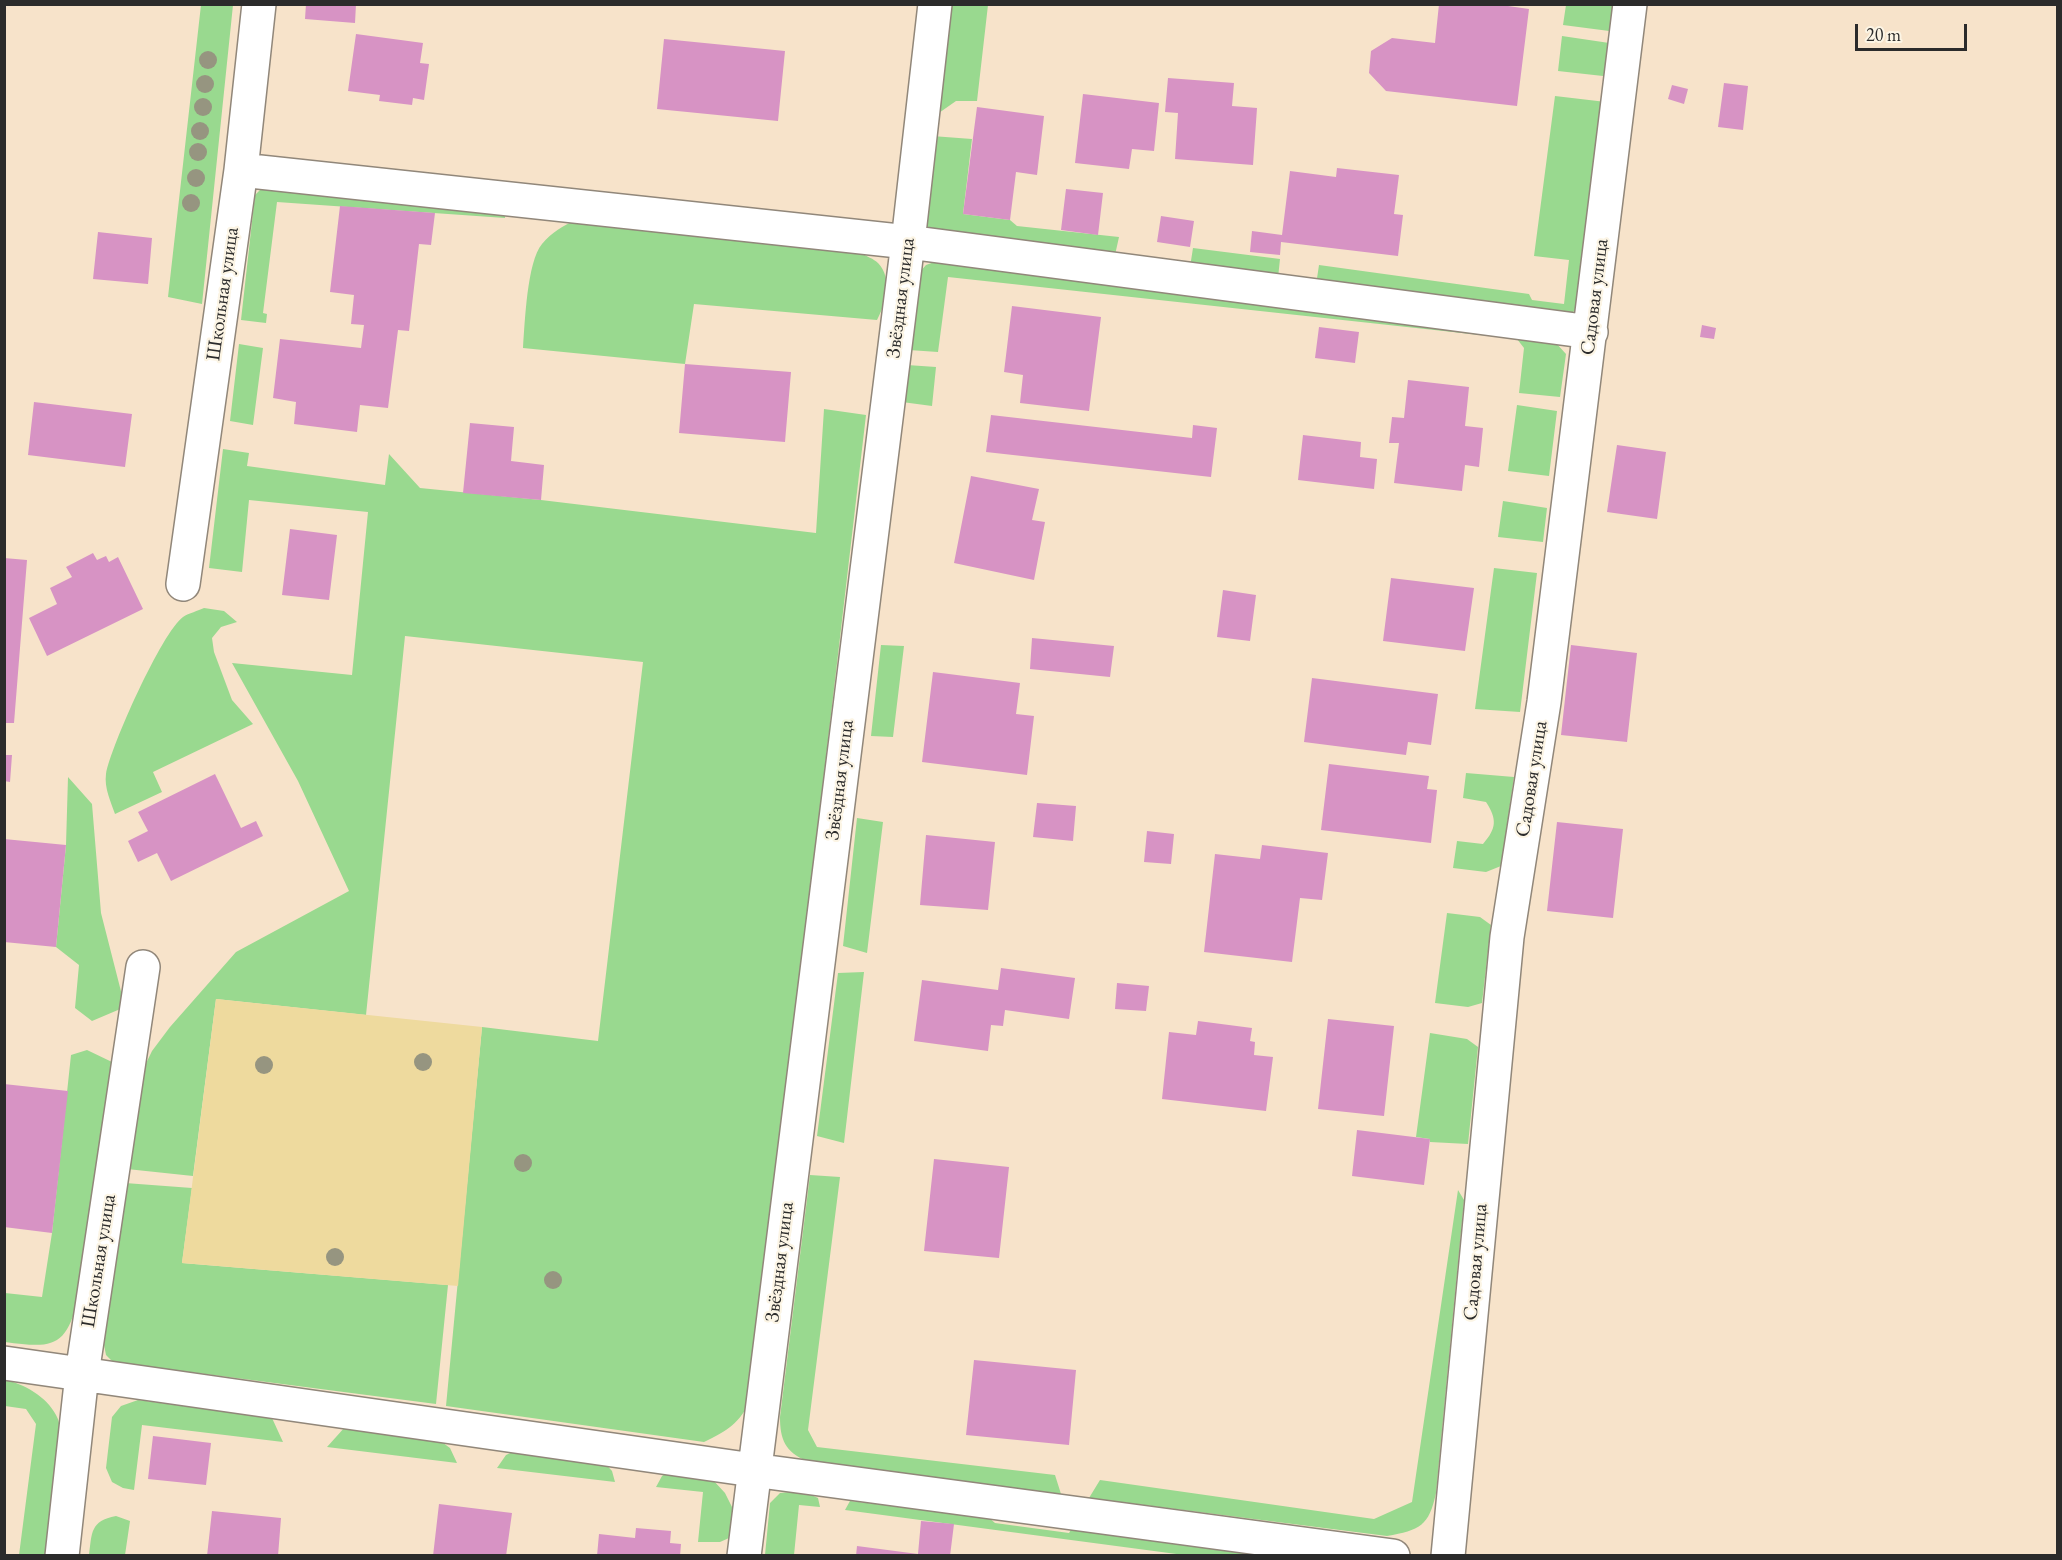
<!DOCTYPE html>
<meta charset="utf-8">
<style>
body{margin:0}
#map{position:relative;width:2062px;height:1560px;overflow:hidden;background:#f7e3ca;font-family:"EB Garamond",serif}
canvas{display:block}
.frame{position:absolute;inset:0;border:6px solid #2b2b2b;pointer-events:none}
.scale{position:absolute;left:1855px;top:24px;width:112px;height:27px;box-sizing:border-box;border:3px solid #2b2b2b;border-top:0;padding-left:8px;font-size:18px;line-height:21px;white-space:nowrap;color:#2b2b2b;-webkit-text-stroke:4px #fcf5e5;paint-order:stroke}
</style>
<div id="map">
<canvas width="2062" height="1560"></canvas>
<div class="frame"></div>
<div class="scale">20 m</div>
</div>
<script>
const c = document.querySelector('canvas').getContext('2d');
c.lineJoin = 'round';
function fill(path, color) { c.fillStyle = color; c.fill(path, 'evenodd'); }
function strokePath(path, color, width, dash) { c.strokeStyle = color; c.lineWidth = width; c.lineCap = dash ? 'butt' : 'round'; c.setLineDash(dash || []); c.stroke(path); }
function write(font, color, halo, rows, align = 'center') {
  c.font = font + ' "EB Garamond",serif'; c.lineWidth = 4.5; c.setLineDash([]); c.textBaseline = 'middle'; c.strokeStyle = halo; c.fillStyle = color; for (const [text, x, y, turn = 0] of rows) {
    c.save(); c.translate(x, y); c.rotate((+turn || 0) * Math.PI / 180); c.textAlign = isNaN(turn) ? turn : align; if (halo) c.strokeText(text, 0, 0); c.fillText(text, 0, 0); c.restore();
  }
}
fill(new Path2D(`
 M201,5H233L202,304L168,297Z
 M949,5H988L977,101H956L936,115Z
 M1566,5H1620L1617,32L1563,25Z
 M1562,36L1616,44L1612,77L1558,71Z
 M1555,96L1606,102L1578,308L1568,316L1316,285L1319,265L1529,294L1532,300L1564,304L1569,260L1534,256Z
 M932,136L972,139L963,214L1010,220L1017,226L1119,237L1115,255L930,231L923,225Z
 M263,187L505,212V218L277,202L263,313L267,314L266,323L241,320L255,195Z
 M576,220L861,253C866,256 874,259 878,263C893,279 886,303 877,320L694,304L685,364L523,348C525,322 527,262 542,244C552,232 563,226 576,220Z
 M1193,248L1280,259L1278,278L1190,267Z
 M937,261L1556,343L1566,354L1560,397L1519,393L1524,348L1517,339L948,277L938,352L909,350L918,274L926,265Z
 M239,344L263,348L253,425L230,421Z
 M907,365L936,367L932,406L902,402Z
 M1517,405L1557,411L1549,476L1508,471Z
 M824,409L866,415L751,1399C740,1423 727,1431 704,1442L446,1406L482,1027L598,1041L643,662L405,636L366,1015L216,999L193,1176L127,1169L139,1078L152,1051L170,1027L236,952L349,891L298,781L232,663L352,675L368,512L249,500L242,572L209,568L223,449L249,453L247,466L385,485L389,454L420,488L541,500L816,533Z
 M1503,501L1547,508L1543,542L1498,537Z
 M1494,568L1537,573L1520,712L1475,709Z
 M204,608L224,611L237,622L221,627L212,638L214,652L232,700L253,724L153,772L162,792L115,814C111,802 104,788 106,774C111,746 162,632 183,617C189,613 198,611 204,608Z
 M881,645L904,646L893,737L871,736Z
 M1466,773L1514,777L1501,866L1486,872L1453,868L1457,841L1483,844C1497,828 1497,819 1486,802L1463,798Z
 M68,777L92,804L101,913L125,1007L92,1021L75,1008L79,965L56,947L66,845Z
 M857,818L883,822L867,953L843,946Z
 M1447,913L1480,917L1491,925L1482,1003L1468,1007L1435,1003Z
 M864,972L844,1143L817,1136L838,973Z
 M1430,1033L1467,1039L1478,1047L1468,1144L1430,1142V1139L1416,1137Z
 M87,1050L112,1062L78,1299C66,1349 51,1348 5,1342V1293L42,1297L52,1233L71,1055Z
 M810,1175L840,1177L808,1430L817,1447L1055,1475L1061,1494L807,1461C785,1452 780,1439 780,1417Z
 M125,1183L192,1188L182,1263L448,1285L436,1404L113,1362L106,1355L104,1345Z
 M1458,1190L1464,1200L1436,1493C1429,1526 1420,1530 1387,1536L1089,1498L1100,1480L1374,1519L1412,1502Z
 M5,1380C24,1384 46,1396 56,1415C59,1420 60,1427 62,1433L45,1555H19L36,1424L26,1409L5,1406Z
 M138,1400L272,1418L283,1442L142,1425L134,1490L123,1488L112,1482L106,1468L112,1417L121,1406Z
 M345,1427L435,1437L450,1448L457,1463L327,1447Z
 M521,1448L602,1460L612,1471L615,1482L497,1468L506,1455Z
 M672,1469L713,1480L725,1493L732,1507L734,1523L729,1538L720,1542H698L703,1492L656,1487L662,1476Z
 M790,1492L809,1494L818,1498L820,1507L799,1505L794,1555H765L770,1503L780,1493Z
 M850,1501L988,1517L995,1523L1069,1533L1072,1528L1282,1555H1184L845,1510Z
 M116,1516L130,1521L125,1555H89C92,1533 90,1521 116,1516Z`), '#99d98f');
fill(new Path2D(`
 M216,999L482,1027L458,1286L182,1263Z`), '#eeda9e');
fill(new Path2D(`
 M306,4H356L355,23L305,19Z
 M1439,4H1494L1529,9L1517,106L1386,91L1369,73L1371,51L1392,38L1435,43Z
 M356,34L423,43L420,63L429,64L424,100L413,98L412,105L379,101L380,95L348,91Z
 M664,39L785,51L778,121L657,109Z
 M1168,78L1234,83L1232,106L1257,108L1253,165L1175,159L1178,113L1165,112Z
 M1724,83L1748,86L1743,130L1718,127Z
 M1672,85L1688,89L1684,104L1668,99Z
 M1083,94L1159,103L1154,151L1132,149L1129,169L1075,163Z
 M977,107L1044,116L1037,175L1016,172L1010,220L963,214Z
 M1337,168L1399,175L1394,214L1403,215L1398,256L1281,242L1280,255L1250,252L1252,231L1282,235L1290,171L1336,177Z
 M1066,189L1103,193L1098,235L1061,230Z
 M340,206L435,213L431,245L419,244L409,331L398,330L388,408L360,405L357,432L294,424L296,402L273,398L280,339L361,348L364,325L351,324L354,295L330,292Z
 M1161,216L1194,221L1190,247L1157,242Z
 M98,232L152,238L148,284L93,279Z
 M1012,306L1101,317L1089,411L1020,403L1023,375L1004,372Z
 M1702,325L1716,328L1714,339L1700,337Z
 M1319,327L1359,332L1355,363L1315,358Z
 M685,364L791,372L785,442L679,433Z
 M1408,380L1469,387L1465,426L1483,428L1479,467L1465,465L1462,491L1394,483L1399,443H1389L1392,417L1404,418Z
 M34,402L132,414L125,467L28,455Z
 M991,415L1192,438L1193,425L1217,428L1211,477L986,452Z
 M470,423L514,427L511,461L544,465L541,500L463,493Z
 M1303,435L1361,442L1360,457L1377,459L1374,489L1298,480Z
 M1617,445L1666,452L1657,519L1607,512Z
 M971,476L1039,489L1032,520L1045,522L1034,580L954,563Z
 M290,529L337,535L329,600L282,595Z
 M93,553L97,560L106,556L109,562L118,557L143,609L47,656L29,618L57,604L50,588L72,577L66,567Z
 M4,558L27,560L14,723H4Z
 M1391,578L1474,588L1465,651L1383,641Z
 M1223,590L1256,595L1250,641L1217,637Z
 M1032,638L1114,646L1110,677L1030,669Z
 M1571,645L1637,653L1627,742L1561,735Z
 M933,672L1020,683L1016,714L1034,716L1027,775L922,762Z
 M1312,678L1438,694L1431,745L1408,742L1406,755L1304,742Z
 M4,755H12L10,782L4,781Z
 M1329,764L1429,776L1427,789L1437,790L1431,843L1321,830Z
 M215,774L241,828L256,821L263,836L171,881L157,853L138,862L128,841L148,831L138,812Z
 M1037,803L1076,806L1073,841L1033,837Z
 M1557,822L1623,829L1613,918L1547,911Z
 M1147,831L1174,834L1171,864L1144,862Z
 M926,835L995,842L988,910L920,905Z
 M4,839L66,845L56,947L4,942Z
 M1262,845L1328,853L1322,900L1300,898L1292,962L1204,952L1215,854L1260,859Z
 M1001,968L1075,978L1069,1019L1005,1010L1003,1026L991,1025L988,1051L914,1041L922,980L998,990Z
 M1117,983L1149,986L1146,1011L1115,1009Z
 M1328,1019L1394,1026L1384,1116L1318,1109Z
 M1198,1021L1252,1028L1250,1041L1255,1042L1254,1055L1273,1057L1266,1111L1162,1099L1169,1032L1196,1035Z
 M4,1084L68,1091L52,1233L4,1227Z
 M1357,1130L1430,1139L1424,1185L1352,1176Z
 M934,1159L1009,1167L999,1258L924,1251Z
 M974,1360L1076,1370L1069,1445L966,1435Z
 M153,1436L211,1443L206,1485L148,1479Z
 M439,1504L512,1513L506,1556H433Z
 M212,1511L281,1518L278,1556H207Z
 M921,1521L954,1524L950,1556H856L857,1546L918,1554Z
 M636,1528L671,1531L670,1543L681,1544L680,1556H597L599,1534L635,1538Z`), '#d793c4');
const minor = new Path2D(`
 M241,170L908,242L1591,332
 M183,584L241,170L259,4
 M4,1363L753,1470L1393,1556
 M62,1556L82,1374L143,967
 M744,1556L908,242L935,4
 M1448,1556L1507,937L1544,702L1630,4`);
strokePath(minor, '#91877a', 36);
strokePath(minor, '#fff', 33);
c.fillStyle = '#969580';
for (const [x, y] of [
 [208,60],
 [205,84],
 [203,107],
 [200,131],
 [198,152],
 [196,178],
 [191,203],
 [423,1062],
 [264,1065],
 [523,1163],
 [335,1257],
 [553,1280]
]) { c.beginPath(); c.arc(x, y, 9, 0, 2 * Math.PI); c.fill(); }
write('20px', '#2b2b2b', '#fcf5e5', [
 ["Школьная улица",223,294,-82],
 ["Садовая улица",1595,297,-83],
 ["Звёздная улица",901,298,-83],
 ["Садовая улица",1532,779,-81],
 ["Звёздная улица",840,780,-83],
 ["Школьная улица",99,1261,-81],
 ["Звёздная улица",780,1262,-83],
 ["Садовая улица",1476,1262,-85]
]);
</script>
